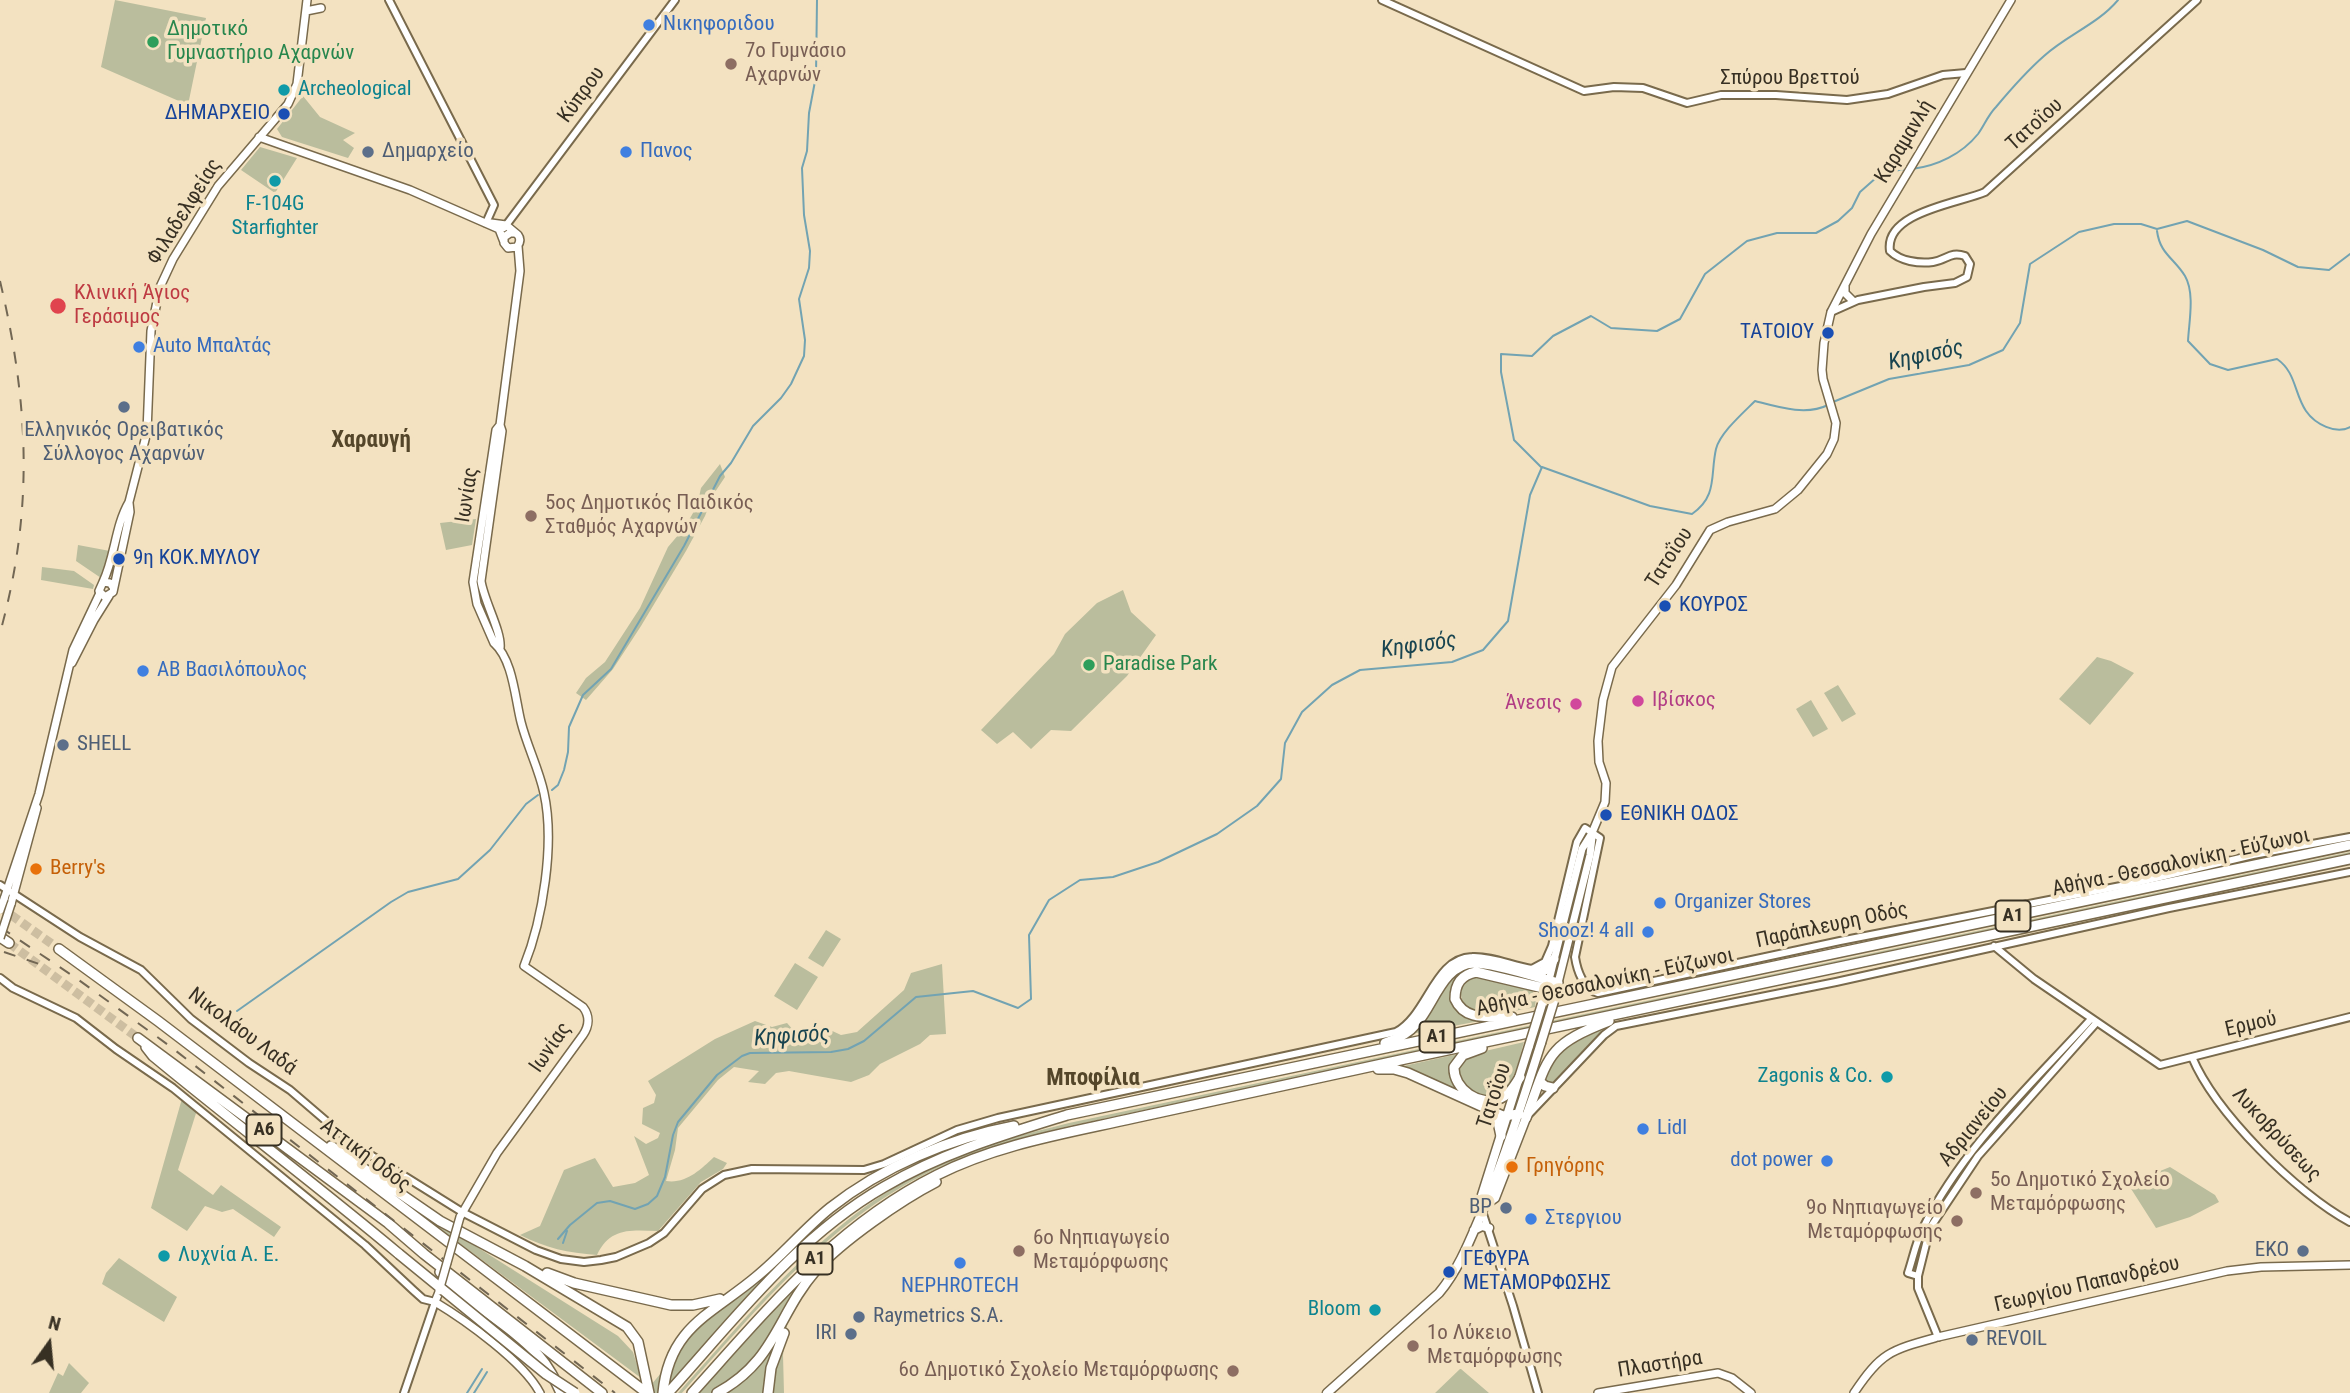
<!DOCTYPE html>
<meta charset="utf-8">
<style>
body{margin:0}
#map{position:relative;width:2350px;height:1393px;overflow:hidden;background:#f3e2c1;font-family:"Roboto Condensed",sans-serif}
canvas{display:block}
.north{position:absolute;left:14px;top:1309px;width:70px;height:70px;-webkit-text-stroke:5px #f3e2c1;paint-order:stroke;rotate:15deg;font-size:19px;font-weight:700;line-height:28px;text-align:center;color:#373023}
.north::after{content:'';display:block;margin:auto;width:24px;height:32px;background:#373023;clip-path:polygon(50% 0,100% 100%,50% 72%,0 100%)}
</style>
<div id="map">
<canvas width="2350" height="1393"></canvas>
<div class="north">N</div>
</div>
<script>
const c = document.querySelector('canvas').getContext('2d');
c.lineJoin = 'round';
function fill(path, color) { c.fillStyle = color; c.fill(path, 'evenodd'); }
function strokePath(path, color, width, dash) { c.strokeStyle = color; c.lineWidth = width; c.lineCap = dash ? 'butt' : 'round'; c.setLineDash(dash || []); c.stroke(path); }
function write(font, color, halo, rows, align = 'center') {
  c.font = font + ' "Roboto Condensed",sans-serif'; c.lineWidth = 7; c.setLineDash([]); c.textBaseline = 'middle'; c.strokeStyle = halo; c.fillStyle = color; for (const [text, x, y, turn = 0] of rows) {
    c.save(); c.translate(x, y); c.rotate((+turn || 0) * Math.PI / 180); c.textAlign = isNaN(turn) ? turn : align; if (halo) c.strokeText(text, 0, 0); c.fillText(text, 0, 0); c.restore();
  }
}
fill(new Path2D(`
 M115,0L206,18L188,105L101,67Z
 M303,96L320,117L355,133L343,140L354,148L348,158L282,137L277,129Z
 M260,147L297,158L275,193L241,170Z
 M720,464L725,477L713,495L705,516L686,551L641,626L613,669L586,700L576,693L586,678L605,662L640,608L668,547L685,527L697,506L701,488Z
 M476,519L472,545L446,550L440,523Z
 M78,545L110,551L107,566L101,578L76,561Z
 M42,567L74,571L94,585L93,589L41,580Z
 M1123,590L1131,612L1156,635L1127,676L1071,731L1051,730L1031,749L1013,732L997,744L981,730L1054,654L1065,634L1097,603Z
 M2097,657L2111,661L2134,673L2090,725L2059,699Z
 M1838,685L1856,714L1842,722L1824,693Z
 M1811,700L1828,729L1813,737L1796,709Z
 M2350,852V855L1069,1126C1026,1137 983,1147 942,1166C834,1215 759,1307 682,1393H678C756,1307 832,1211 941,1163C982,1145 1025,1134 1069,1123Z
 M826,930L841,939L823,967L808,958Z
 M795,963L818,977L797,1010L774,996Z
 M942,964L946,1034L930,1035L920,1044L880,1064L869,1075L851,1082L789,1071L776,1073L765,1084L748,1082L759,1071L734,1067L718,1080L678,1128L675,1150L666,1181C686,1184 700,1170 714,1157L727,1163L723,1169L701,1182L658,1231C631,1230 610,1227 597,1255C568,1253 546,1248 520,1235L540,1226L564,1170L595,1158L613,1187L635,1183L649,1175L634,1136L646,1144L658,1138L660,1133L642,1124L643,1108L654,1103L656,1095L648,1081L715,1039L755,1021L772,1027L787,1023L795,1032L828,1029L841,1035L857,1032L904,990L911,973Z
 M1481,966V968H1474L1461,974L1454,1002L1485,1020L1411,1034L1458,970Z
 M1473,975L1531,988L1536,997L1535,1007C1510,1012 1452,1025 1462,983Z
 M1605,1027L1552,1083L1546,1082L1544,1080C1558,1041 1570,1042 1605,1027Z
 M1524,1042C1518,1062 1511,1108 1480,1096C1473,1093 1466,1088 1460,1084L1457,1068L1468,1055Z
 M1458,1054C1448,1067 1449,1082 1461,1094L1399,1067Z
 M183,1095L198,1107L178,1170L213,1195L221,1185L281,1227L274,1237L233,1209L222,1212L205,1206L187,1231L151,1208Z
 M2170,1167L2215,1195L2219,1202L2190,1217L2156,1228L2128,1184Z
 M396,1196L618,1336L633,1352L641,1378Z
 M119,1258L177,1297L164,1322L102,1284L106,1273Z
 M763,1279L661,1393H644L674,1358L679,1345L704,1319Z
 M792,1290L783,1355L784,1393H699Z
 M69,1363L89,1383L81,1393H49L58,1373L63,1376Z
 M1460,1369H1461L1489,1393H1435Z`), '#babd9d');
strokePath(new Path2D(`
 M1912,169C1937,166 1962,154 1978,134C1984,126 1988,115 1996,107C2011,89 2027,71 2044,56C2067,35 2098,24 2118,0
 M2157,231C2160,254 2174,258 2185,276C2195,293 2189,322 2188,341L2210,364L2228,370L2277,359C2296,372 2294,393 2306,411C2315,424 2336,435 2350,427
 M1833,402L1889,379L1969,365L2003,350L2020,323L2030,264L2079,232L2114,224H2141L2157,229L2187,221L2263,250L2298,267L2329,270L2350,254
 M1541,467L1514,440L1501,372V354L1532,356L1553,336L1591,316L1611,328L1657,331L1680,319L1705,274L1747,241L1777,233H1816L1838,221L1852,208L1860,192L1877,177L1893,171L1906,169
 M552,790L558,785L564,770L568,752L569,727L583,695L611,669L684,546L720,476L731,463L753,426L781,398L791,384L804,356L805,340L799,299L809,268L810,251L804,215L802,168L807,151L809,113L816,76L817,0
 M237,1011L391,902L408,892L458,879L490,850L526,804L538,795
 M558,1239L570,1225L597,1203L610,1201L635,1209L648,1204L657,1196L665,1177L673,1135L678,1122L717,1075L742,1056L750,1053L831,1052L848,1049L864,1041L916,997L973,991L1018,1008L1031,999L1029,935L1049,900L1080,880L1113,877L1158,862L1217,834L1257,806L1281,779L1285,743L1302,712L1332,685L1360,670L1452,662L1483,650L1508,621L1530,495L1542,467L1650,506L1692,514C1718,496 1710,475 1716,449C1720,433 1743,413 1755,401C1778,407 1806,416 1828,405
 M563,1243L567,1231
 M467,1393L482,1369
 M474,1393L487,1372`), '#72a3b2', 2);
strokePath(new Path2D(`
 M0,907L59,949
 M9,943L138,1038`), '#cdbea1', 9, [9, 4.5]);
const tertiary = new Path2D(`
 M389,0L494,205L486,223
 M1382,0L1584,91L1614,87L1643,88L1687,103L1721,95H1776L1847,100L1888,94L1943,75L1966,73
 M504,228L675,0
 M1831,312L1858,300L1924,287L1955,283L1967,277L1970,264L1965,256C1950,251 1947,260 1933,262C1919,264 1900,261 1890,251C1884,212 1960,203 1985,192L2197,0
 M0,885L80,937L141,970L191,1019L249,1063L290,1090L353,1144L462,1212L536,1250L561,1259L584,1262L601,1260L616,1257L649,1243L664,1233L702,1189L724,1175L752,1169L864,1170L884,1164L957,1130L998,1118L1396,1032C1428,1015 1434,958 1472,957C1492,956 1512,966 1532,969L1545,962L1552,946L1577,842L1585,828L1600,838L1575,957C1577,970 1583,989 1598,993L1840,941L2131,884L2253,855L2350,837
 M1994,946L2034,979L2160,1065L2350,1017
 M0,978L13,988L76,1018L116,1049L173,1088L365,1245L413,1290L423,1299L435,1302L404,1393
 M2192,1057C2215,1112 2297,1194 2350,1222
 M1530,1113L1604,1035L1616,1026L1836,982L2169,908L2350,872
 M1482,1211L1513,1306L1538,1393
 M1918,1276L1930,1228L1978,1156L2097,1022
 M1938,1337L1918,1288V1276L1908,1273C1913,1258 1916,1242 1923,1228C1963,1147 2032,1084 2091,1019`);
const secondary = new Path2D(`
 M306,11L321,8
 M259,137L410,190L499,229L504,242
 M491,223L506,225L518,235C521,239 520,243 517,247L508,248L504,243V237L510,233H515
 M1845,286V293L1852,300
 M103,582C115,557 115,526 129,502L147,432L151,331L160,287L173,259L218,186L288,104L297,84L307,0
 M113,587L110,583L103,582L99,591L105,597L113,592L130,512L129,503
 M500,648C502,632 484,601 481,581L502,431L500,425
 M72,663L94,620L109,596
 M4,899L39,794L73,650L100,593
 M11,904L37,808
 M1549,980L1582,849L1592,833L1605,802L1606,783L1599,762L1598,741L1603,700L1612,667L1676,585L1710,530L1728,522L1775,509L1798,490L1827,454L1834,439L1836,423L1823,379L1822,370L1824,343L1831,312L1871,234L2011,0
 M1558,983L1590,855L1592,837
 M460,1217L497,1153L583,1035C589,1026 590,1016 583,1007L524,966C543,919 555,843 544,793C539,769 527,746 521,722C515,698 513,660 494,643L477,604L473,582L496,430L500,425L520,271L518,246
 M439,1292L435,1302C465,1320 524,1362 540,1393
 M1598,1393L1718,1373L1732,1378L1751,1393
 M1854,1393C1881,1352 1891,1350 1938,1337L2227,1271L2261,1267L2350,1265`);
const primary = new Path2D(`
 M1481,1205L1482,1195L1529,1046
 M1485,1205L1495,1198L1526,1118
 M1474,1230L1482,1226L1489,1228
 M1327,1393L1439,1293C1459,1269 1470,1240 1482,1212C1505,1157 1523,1100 1541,1043`);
const motorway = new Path2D(`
 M0,937L9,943
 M59,949L158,1021L647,1393
 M1531,974C1543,974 1548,968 1554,959
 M1512,1017C1490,1016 1465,1022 1455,999C1455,984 1461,975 1476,972L1556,991
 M138,1038L388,1223L424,1254L602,1393
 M1385,1043C1398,1039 1409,1033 1417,1023C1434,1004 1443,964 1474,963C1496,963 1536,977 1558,983
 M146,1047L153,1056C234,1123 318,1186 399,1254
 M1482,1048L1463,1055L1454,1067C1453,1089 1480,1108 1501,1098C1510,1094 1515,1085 1520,1077
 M1378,1069H1394L1408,1073L1503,1116L1519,1114
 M1540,1082L1545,1086L1553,1088
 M1489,1112L1498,1122L1501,1136
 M1526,1118C1549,1056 1545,1046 1609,1021
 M331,1146L440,1221L525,1266L627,1327L638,1342L649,1393
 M440,1272C469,1305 510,1324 539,1356C549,1367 555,1380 561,1393
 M547,1273L574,1283L671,1305H693L720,1299
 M663,1393C669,1327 712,1314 756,1277C782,1256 804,1229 830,1208C882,1167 950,1138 1014,1126
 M668,1393C734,1320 797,1237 884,1187C942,1153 1003,1135 1067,1115L2350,845
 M692,1393C767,1310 835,1226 937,1175C998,1144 1068,1133 1134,1118C1225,1098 1315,1078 1405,1059C1720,993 2035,927 2350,859
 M717,1393C776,1361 777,1315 816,1270C842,1241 901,1200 936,1182
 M768,1393L771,1368L784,1333`);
strokePath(tertiary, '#796a4c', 10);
strokePath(secondary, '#796a4c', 10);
strokePath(primary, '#796a4c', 11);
strokePath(motorway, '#796a4c', 12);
strokePath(tertiary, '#fff', 6);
strokePath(secondary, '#fff', 7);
strokePath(primary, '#fff', 8);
strokePath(motorway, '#fff', 9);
strokePath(new Path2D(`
 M0,281C29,404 34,510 0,633
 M0,927L76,978L171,1047L615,1393
 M4,952L48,967`), '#726754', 2, [12, 12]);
const secondaryBridge = new Path2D(`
 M0,910L4,899
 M0,938L11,904
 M439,1291L460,1217`);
const primaryBridge = new Path2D(`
 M1541,1043L1554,1001
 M1529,1046L1542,1004`);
const motorwayBridge = new Path2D(`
 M399,1254L546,1374L575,1393`);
strokePath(secondaryBridge, '#796a4c', 10, []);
strokePath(primaryBridge, '#796a4c', 11, []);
strokePath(motorwayBridge, '#796a4c', 12, []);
strokePath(secondaryBridge, '#fff', 7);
strokePath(primaryBridge, '#fff', 8);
strokePath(motorwayBridge, '#fff', 9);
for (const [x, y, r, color] of [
 [649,25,7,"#3f7fe0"],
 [153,42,7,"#2e9e5b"],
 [731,64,7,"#8d6e63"],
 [284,90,7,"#0f9aa8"],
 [284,114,7,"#1a4fb4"],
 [368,152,7,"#5c6f8a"],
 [626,152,7,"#3f7fe0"],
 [275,181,7,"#0f9aa8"],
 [58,306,9,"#e0444e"],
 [1828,333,7,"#1a4fb4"],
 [139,347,7,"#3f7fe0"],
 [124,407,7,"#5c6f8a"],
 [531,516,7,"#8d6e63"],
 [119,559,7,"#1a4fb4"],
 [1665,606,7,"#1a4fb4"],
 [1089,665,7,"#2e9e5b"],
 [143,671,7,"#3f7fe0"],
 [1638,701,7,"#d1479c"],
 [1576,704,7,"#d1479c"],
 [63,745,7,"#5c6f8a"],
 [1606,815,7,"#1a4fb4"],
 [36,869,7,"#e8710a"],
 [1660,903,7,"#3f7fe0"],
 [1648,932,7,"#3f7fe0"],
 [1887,1077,7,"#0f9aa8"],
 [1643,1129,7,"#3f7fe0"],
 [1827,1161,7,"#3f7fe0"],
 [1512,1167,7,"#e8710a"],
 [1976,1193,7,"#8d6e63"],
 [1506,1208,7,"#5c6f8a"],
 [1531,1219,7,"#3f7fe0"],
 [1957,1221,7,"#8d6e63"],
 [1019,1251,7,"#8d6e63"],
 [2303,1251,7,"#5c6f8a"],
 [164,1256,7,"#0f9aa8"],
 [960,1263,7,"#3f7fe0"],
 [1449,1272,7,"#1a4fb4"],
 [1375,1310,7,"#0f9aa8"],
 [859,1317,7,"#5c6f8a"],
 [851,1334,7,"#5c6f8a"],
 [1972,1340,7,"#5c6f8a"],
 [1413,1346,7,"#8d6e63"],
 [1233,1371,7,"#8d6e63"]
]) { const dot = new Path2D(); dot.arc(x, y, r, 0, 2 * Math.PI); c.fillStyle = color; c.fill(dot); strokePath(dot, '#f3e2c1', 2.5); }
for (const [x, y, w] of [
 [2013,916,35],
 [1437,1037,35],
 [264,1130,35],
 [815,1259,35]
]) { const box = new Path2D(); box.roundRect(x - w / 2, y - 15.5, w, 31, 5); c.fillStyle = '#f3e2c1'; c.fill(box); strokePath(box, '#373023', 2); }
write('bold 19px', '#373023', null, [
 ["Α1",2013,916],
 ["Α1",1437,1037],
 ["Α6",264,1130],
 ["Α1",815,1259]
]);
write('21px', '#366cbe', '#f3e2c1', [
 ["Νικηφοριδου",663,25],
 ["Πανος",640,152],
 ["Auto Μπαλτάς",153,347],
 ["ΑΒ Βασιλόπουλος",157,671],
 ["Organizer Stores",1674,903],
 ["Shooz! 4 all",1634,932,"right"],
 ["Lidl",1657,1129],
 ["dot power",1813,1161,"right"],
 ["Στεργιου",1545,1219],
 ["NEPHROTECH",960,1287,"center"]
], 'left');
write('21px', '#27864d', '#f3e2c1', [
 ["Δημοτικό",167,30],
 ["Γυμναστήριο Αχαρνών",167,54],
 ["Paradise Park",1103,665]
], 'left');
write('21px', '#785e54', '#f3e2c1', [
 ["7ο Γυμνάσιο",745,52],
 ["Αχαρνών",745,76],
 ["5ος Δημοτικός Παιδικός",545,504],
 ["Σταθμός Αχαρνών",545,528],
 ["5ο Δημοτικό Σχολείο",1990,1181],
 ["Μεταμόρφωσης",1990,1205],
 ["9ο Νηπιαγωγείο",1943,1209,"right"],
 ["Μεταμόρφωσης",1943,1233,"right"],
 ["6ο Νηπιαγωγείο",1033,1239],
 ["Μεταμόρφωσης",1033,1263],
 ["1ο Λύκειο",1427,1334],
 ["Μεταμόρφωσης",1427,1358],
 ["6ο Δημοτικό Σχολείο Μεταμόρφωσης",1219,1371,"right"]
], 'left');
write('21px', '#373023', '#f3e2c1', [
 ["Σπύρου Βρεττού",1790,79],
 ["Κύπρου",582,95,-54],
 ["Τατοΐου",2035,125,-42],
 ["Καραμανλή",1905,142,-59],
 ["Φιλαδελφείας",185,212,-58],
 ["Ιωνίας",468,495,-81],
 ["Τατοΐου",1670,558,-57],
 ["Αθήνα - Θεσσαλονίκη - Εύζωνοι",2181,863,-12],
 ["Παράπλευρη Οδός",1832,926,-12],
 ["Αθήνα - Θεσσαλονίκη - Εύζωνοι",1605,983,-12],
 ["Ερμού",2251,1025,-13],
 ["Νικολάου Λαδά",242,1032,37],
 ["Ιωνίας",551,1048,-55],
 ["Τατοΐου",1495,1096,-72],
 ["Αδριανείου",1974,1127,-51],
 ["Λυκοβρύσεως",2276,1135,47],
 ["Αττική Οδός",365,1156,37],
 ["Γεωργίου Παπανδρέου",2087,1285,-13],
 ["Πλαστήρα",1660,1365,-9]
]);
write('21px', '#0d838f', '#f3e2c1', [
 ["Archeological",298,90],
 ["F-104G",275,205,"center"],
 ["Starfighter",275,229,"center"],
 ["Zagonis & Co.",1873,1077,"right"],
 ["Λυχνία A. E.",178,1256],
 ["Bloom",1361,1310,"right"]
], 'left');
write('21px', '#164399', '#f3e2c1', [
 ["ΔΗΜΑΡΧΕΙΟ",270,114,"right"],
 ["ΤΑΤΟΙΟΥ",1814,333,"right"],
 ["9η ΚΟΚ.ΜΥΛΟΥ",133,559],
 ["ΚΟΥΡΟΣ",1679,606],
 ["ΕΘΝΙΚΗ ΟΔΟΣ",1620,815],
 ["ΓΕΦΥΡΑ",1463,1260],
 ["ΜΕΤΑΜΟΡΦΩΣΗΣ",1463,1284]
], 'left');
write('21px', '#4e5e75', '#f3e2c1', [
 ["Δημαρχείο",382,152],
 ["Ελληνικός Ορειβατικός",124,431,"center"],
 ["Σύλλογος Αχαρνών",124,455,"center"],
 ["SHELL",77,745],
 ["BP",1492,1208,"right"],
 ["EKO",2289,1251,"right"],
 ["Raymetrics S.A.",873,1317],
 ["IRI",837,1334,"right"],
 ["REVOIL",1986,1340]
], 'left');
write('21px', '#be3a42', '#f3e2c1', [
 ["Κλινική Άγιος",74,294],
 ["Γεράσιμος",74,318]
], 'left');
write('21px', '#b23c85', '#f3e2c1', [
 ["Ιβίσκος",1652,701],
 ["Άνεσις",1562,704,"right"]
], 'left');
write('21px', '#c56008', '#f3e2c1', [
 ["Berry's",50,869],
 ["Γρηγόρης",1526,1167]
], 'left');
write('italic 23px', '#184450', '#f3e2c1', [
 ["Κηφισός",1926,356,-12],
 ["Κηφισός",1419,646,-8],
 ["Κηφισός",792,1037,-4]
]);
write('bold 23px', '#54462a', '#f3e2c1', [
 ["Χαραυγή",371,441],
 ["Μποφίλια",1093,1079]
]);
</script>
